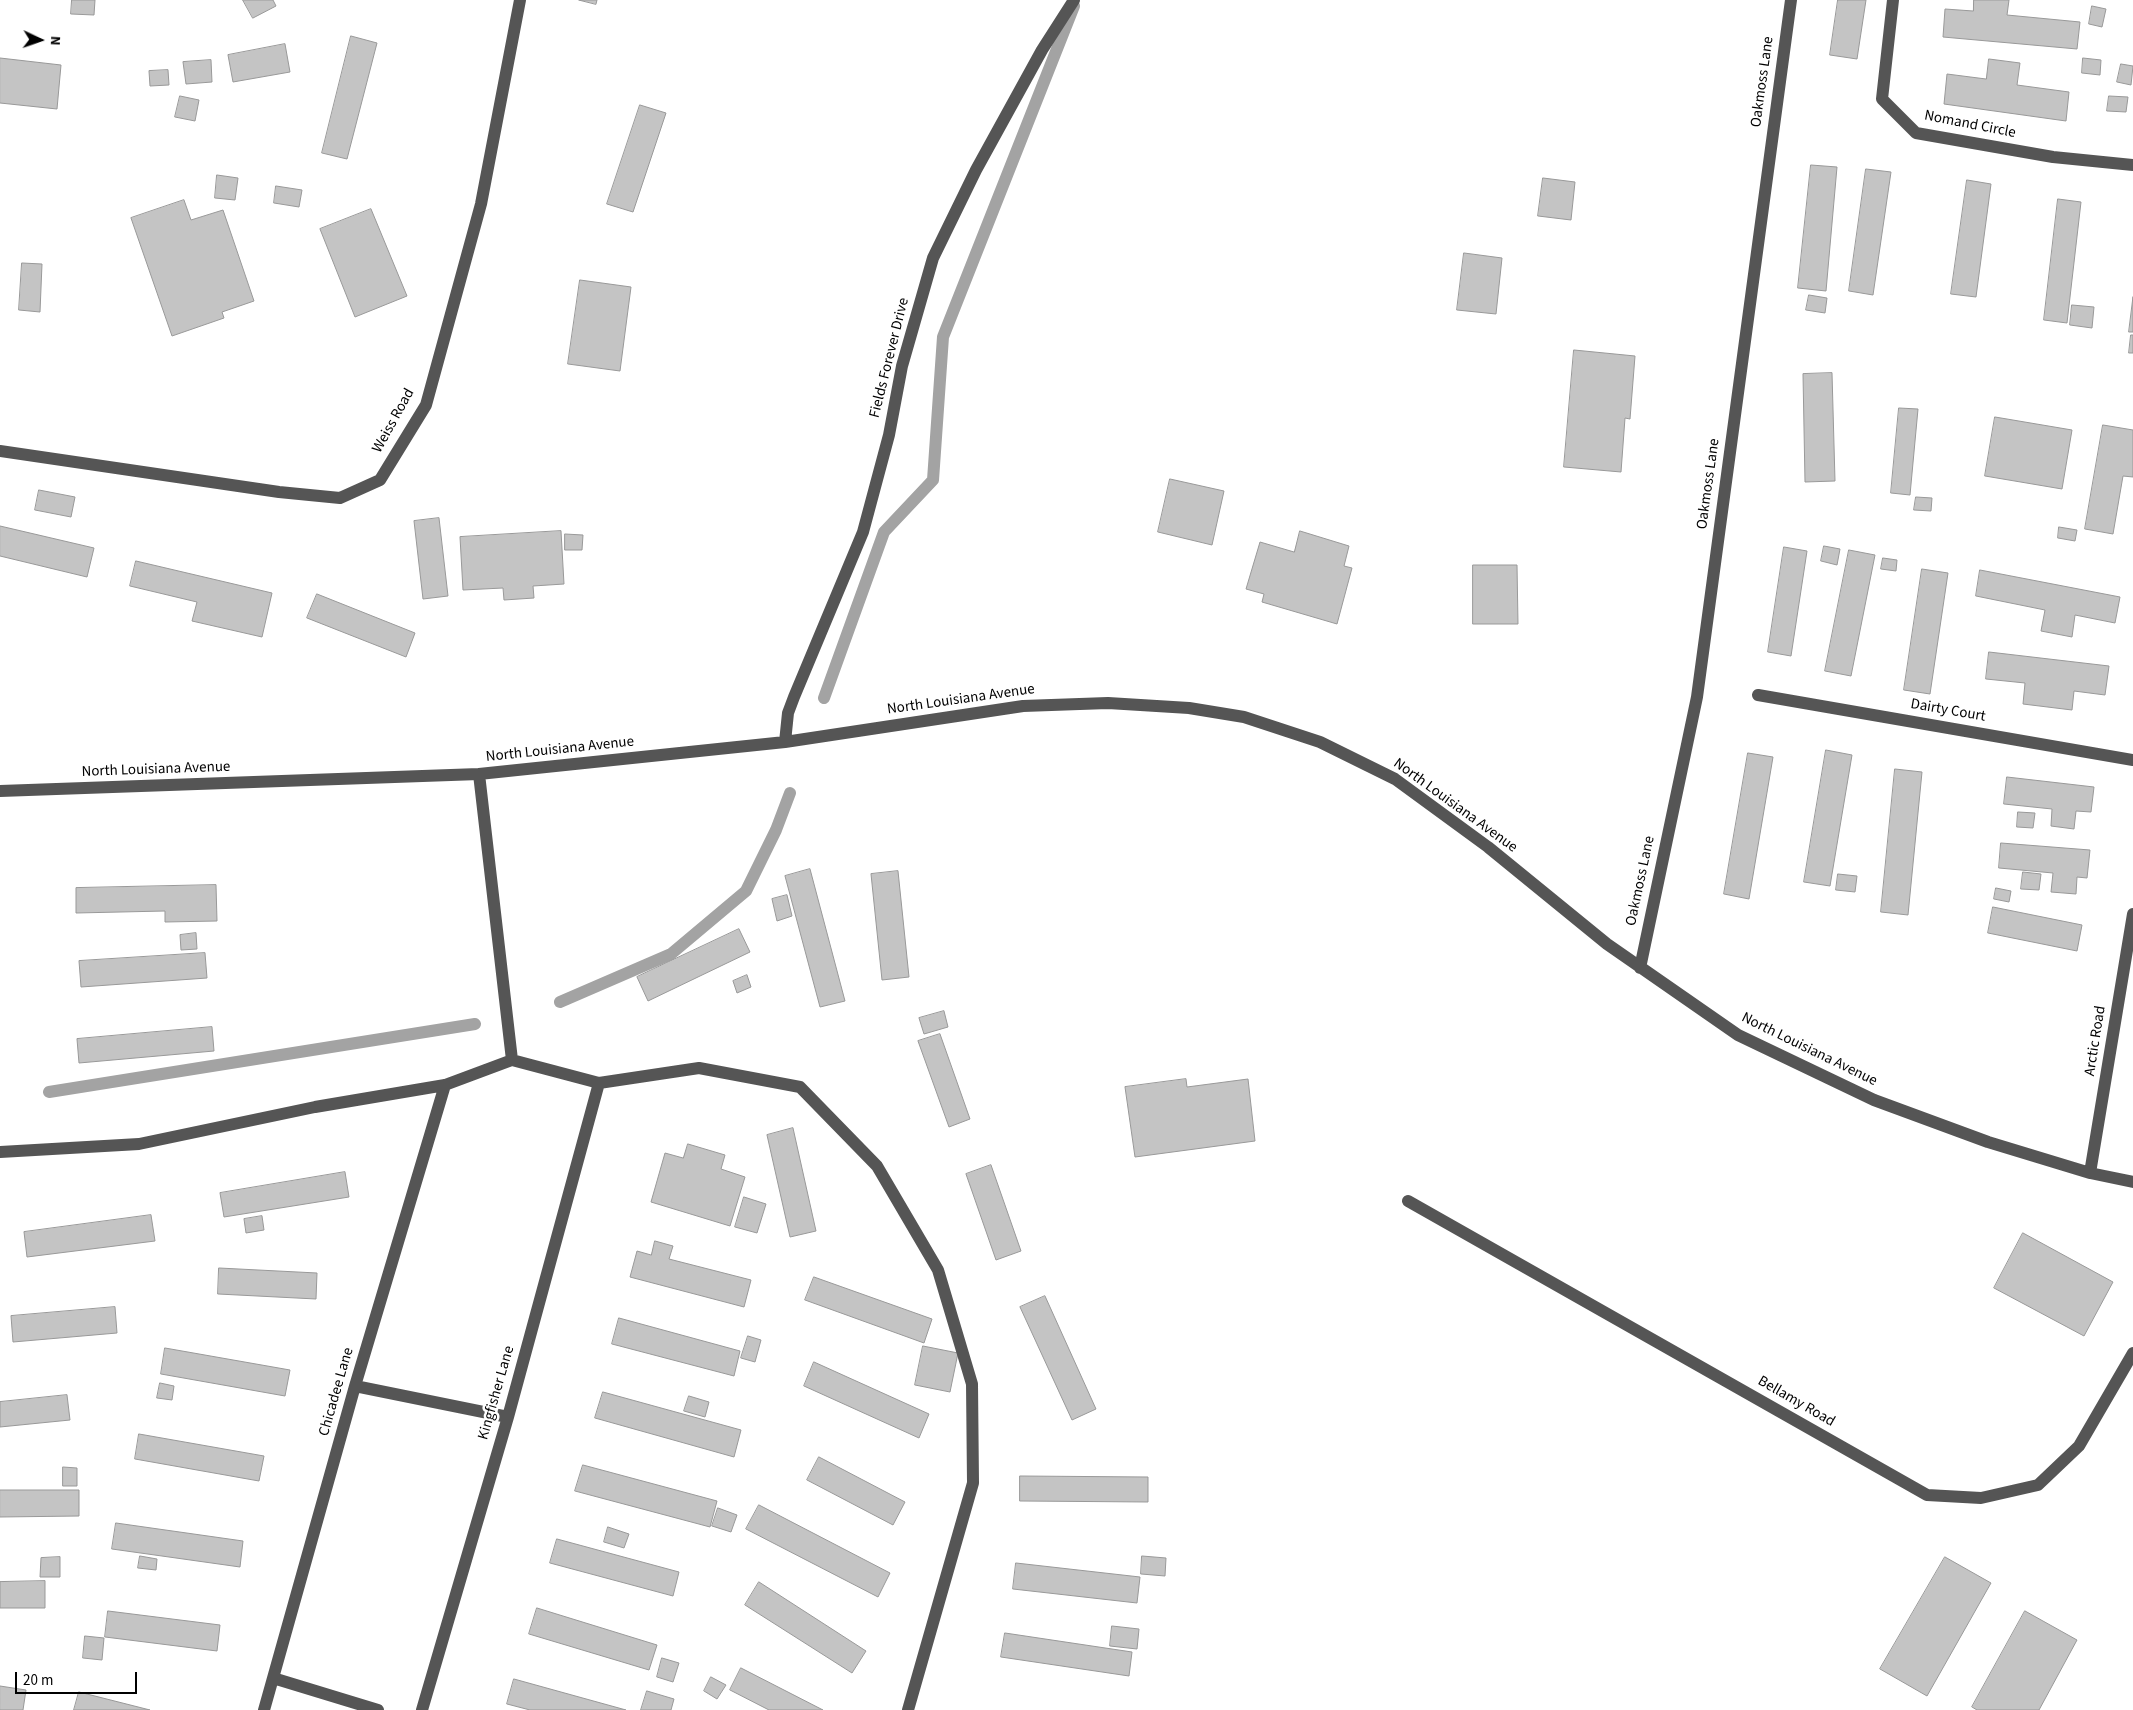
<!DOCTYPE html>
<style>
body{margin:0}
#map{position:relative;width:2133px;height:1710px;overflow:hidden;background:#fff;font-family:"Source Sans 3",sans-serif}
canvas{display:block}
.north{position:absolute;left:15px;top:15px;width:50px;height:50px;-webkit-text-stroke:4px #fff;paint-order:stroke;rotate:93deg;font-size:14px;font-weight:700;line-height:20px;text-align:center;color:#000}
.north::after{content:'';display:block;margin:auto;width:18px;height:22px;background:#000;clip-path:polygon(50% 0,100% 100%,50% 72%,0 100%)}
.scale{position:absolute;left:15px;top:1672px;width:122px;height:22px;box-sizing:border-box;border:2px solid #000;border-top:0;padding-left:6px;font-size:15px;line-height:18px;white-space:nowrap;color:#000;-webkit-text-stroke:4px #fff;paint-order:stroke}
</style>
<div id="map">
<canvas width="2133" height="1710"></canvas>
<div class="north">N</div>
<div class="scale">20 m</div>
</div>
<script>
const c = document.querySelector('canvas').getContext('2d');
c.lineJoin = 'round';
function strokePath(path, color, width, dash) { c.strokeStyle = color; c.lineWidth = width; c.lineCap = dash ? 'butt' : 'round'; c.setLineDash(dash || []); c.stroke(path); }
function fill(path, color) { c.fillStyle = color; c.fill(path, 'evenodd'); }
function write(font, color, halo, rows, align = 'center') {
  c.font = font + ' "Source Sans 3",sans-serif'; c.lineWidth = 5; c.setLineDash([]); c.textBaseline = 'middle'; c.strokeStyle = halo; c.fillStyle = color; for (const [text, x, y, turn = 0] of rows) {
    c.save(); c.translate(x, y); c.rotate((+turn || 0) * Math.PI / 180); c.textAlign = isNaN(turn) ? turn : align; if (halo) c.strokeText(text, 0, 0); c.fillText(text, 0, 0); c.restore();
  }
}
strokePath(new Path2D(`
 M824,698L884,532L933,480L943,337L1074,6
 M560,1002L671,954L746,891L776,830L790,793
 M49,1092L475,1024`), '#a3a3a3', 12);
const building = new Path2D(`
 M72,0H95L94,15L71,14Z
 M243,0H273L276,6L253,18Z
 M579,0H597L596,4Z
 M1838,0H1866L1857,59L1830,55Z
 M1974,0H2009L2007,15L2080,22L2077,49L1943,37L1945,9L1973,11Z
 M2092,6L2106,9L2102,27L2089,24Z
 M351,36L377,43L347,159L322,153Z
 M285,44L290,72L233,82L228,55Z
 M0,58L61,65L57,109L0,103Z
 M2083,58L2101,60L2100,75L2082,73Z
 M1989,59L2020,63L2017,85L2069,92L2066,121L1944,104L1947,74L1986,79Z
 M211,60L212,82L186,84L183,62Z
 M2121,64L2133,66L2131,85L2117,82Z
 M168,70L169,85L150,86L149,71Z
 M180,96L199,100L195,121L175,117Z
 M2109,96L2128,97L2126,112L2107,111Z
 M640,105L666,113L633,212L607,204Z
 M1811,165L1837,167L1826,291L1798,288Z
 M1866,169L1891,172L1873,295L1849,291Z
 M217,175L238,178L235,200L215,198Z
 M1543,178L1575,182L1571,220L1538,216Z
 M1967,180L1991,184L1976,297L1951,294Z
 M276,186L302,190L299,207L274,203Z
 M2058,199L2081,202L2067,323L2044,320Z
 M184,200L191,220L223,210L254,301L222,312L224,318L172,336L131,218Z
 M371,209L407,296L355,317L320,229Z
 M1464,253L1502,258L1496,314L1457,310Z
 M22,263L42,264L40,312L19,310Z
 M580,280L631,287L620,371L568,364Z
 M1809,295L1827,298L1825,313L1806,310Z
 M2133,297V332H2129Z
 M2072,305L2094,307L2092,328L2070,325Z
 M2131,335H2133V353H2129Z
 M1574,350L1635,356L1630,419L1625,418L1621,472L1564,467Z
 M1832,373L1835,481L1805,482L1803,374Z
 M1899,408L1918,409L1910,495L1891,493Z
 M1995,417L2072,430L2062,489L1985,476Z
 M2103,425L2133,430V477L2123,476L2113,534L2085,529Z
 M1170,479L1224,491L1212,545L1158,532Z
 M39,490L75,497L71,517L35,510Z
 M1916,497L1932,498L1931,511L1914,510Z
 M439,518L448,596L423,599L414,521Z
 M0,526L94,548L87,577L0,556Z
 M2059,527L2077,530L2075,541L2058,538Z
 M561,531L564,584L533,586L534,598L504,600L503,588L463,590L460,537Z
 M1300,531L1349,546L1344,566L1352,568L1337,624L1262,602L1264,594L1246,589L1260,542L1294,552Z
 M565,534L583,535L582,550H565Z
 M1824,546L1840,549L1837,565L1821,561Z
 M1784,547L1807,551L1791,656L1768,652Z
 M1849,550L1875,555L1851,676L1825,671Z
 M1883,558L1897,560L1896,571L1881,569Z
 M136,561L272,593L262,637L192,621L197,602L130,586Z
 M1473,565H1517L1518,624H1473Z
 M1922,569L1948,573L1930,694L1904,690Z
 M1980,570L2120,597L2115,623L2075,615L2072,637L2041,631L2045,610L1976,596Z
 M317,594L415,633L406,657L307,618Z
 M1989,652L2109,666L2105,695L2074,691L2072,710L2023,704L2025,683L1986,679Z
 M1826,750L1852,755L1830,886L1804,882Z
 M1748,753L1773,757L1749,899L1724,894Z
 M1895,769L1922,772L1908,915L1881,912Z
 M2007,777L2094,787L2091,812L2076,811L2074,829L2051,826L2052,809L2004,804Z
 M2018,812L2035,813L2033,828L2017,827Z
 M2001,843L2090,850L2087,878L2077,877L2076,894L2051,892L2053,873L1999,868Z
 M810,869L845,1001L820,1007L785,876Z
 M898,871L909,977L882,980L871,874Z
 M2023,872L2041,874L2039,890L2021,889Z
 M1838,874L1857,876L1855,892L1836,890Z
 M216,885L217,921L165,922V911L76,913V888Z
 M1996,888L2011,891L2009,902L1994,899Z
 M787,895L792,916L777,921L772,899Z
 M1993,907L2082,925L2077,951L1988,933Z
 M739,929L750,952L648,1001L637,977Z
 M196,933L197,949L181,950L180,935Z
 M205,953L207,978L81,987L79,961Z
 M747,975L751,987L737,993L733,981Z
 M944,1011L948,1027L924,1034L919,1018Z
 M212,1027L214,1051L79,1063L77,1039Z
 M940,1034L970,1119L949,1127L918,1041Z
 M1186,1079L1187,1087L1248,1079L1255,1141L1135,1157L1125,1087Z
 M793,1128L816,1231L790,1237L767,1135Z
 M688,1144L725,1155L721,1169L745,1177L730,1226L651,1202L665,1153L683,1158Z
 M991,1165L1021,1251L996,1260L966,1174Z
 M345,1172L349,1197L224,1217L220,1193Z
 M744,1197L766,1204L757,1233L735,1227Z
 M151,1215L155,1241L27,1257L24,1232Z
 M262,1216L264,1230L246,1233L244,1219Z
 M2023,1233L2113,1282L2084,1336L1994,1288Z
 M655,1241L673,1246L669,1259L751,1280L744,1307L630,1277L637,1251L651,1255Z
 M219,1268L317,1273L316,1299L218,1294Z
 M814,1277L932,1319L924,1343L805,1300Z
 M1045,1296L1096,1409L1072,1420L1020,1307Z
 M115,1307L117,1333L13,1342L11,1316Z
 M619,1318L740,1351L734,1376L612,1344Z
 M748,1336L761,1340L755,1362L741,1358Z
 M923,1346L958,1353L950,1392L915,1385Z
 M165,1348L290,1370L285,1396L161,1374Z
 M814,1362L929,1414L919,1438L804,1386Z
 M160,1383L174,1386L172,1400L157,1398Z
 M603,1392L741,1430L734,1457L595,1418Z
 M67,1395L70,1420L0,1427V1402Z
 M689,1396L709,1402L705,1417L684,1411Z
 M139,1434L264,1456L259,1481L135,1459Z
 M819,1457L905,1502L893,1525L807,1480Z
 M583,1465L717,1501L710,1527L575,1491Z
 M63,1467L77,1468V1486H63Z
 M1020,1476L1148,1477V1502L1020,1501Z
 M0,1490H79V1516L0,1517Z
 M759,1505L890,1573L878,1597L746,1529Z
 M718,1508L737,1515L731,1532L712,1526Z
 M116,1523L243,1541L240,1567L112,1549Z
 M608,1527L629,1534L624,1548L604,1542Z
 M557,1539L679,1572L673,1596L550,1563Z
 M140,1556L157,1559L156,1570L138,1568Z
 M1142,1556L1166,1558L1165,1576L1141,1574Z
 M60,1557V1577H40L41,1558Z
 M1945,1557L1991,1583L1927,1696L1880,1669Z
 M1016,1563L1140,1577L1137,1603L1013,1589Z
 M45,1581V1608H0V1582Z
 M759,1582L866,1651L852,1673L745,1605Z
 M537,1608L657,1645L649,1670L529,1634Z
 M108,1611L220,1625L217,1651L105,1637Z
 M2025,1611L2077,1640L2039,1710H1977L1972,1707Z
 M1112,1626L1139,1629L1137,1649L1110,1646Z
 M1005,1633L1132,1652L1129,1676L1001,1657Z
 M85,1636L104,1638L102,1660L83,1658Z
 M662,1658L679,1663L673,1682L657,1677Z
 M741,1668L823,1710H769L730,1690Z
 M711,1677L726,1685L717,1699L704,1691Z
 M514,1679L626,1710H530L507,1704Z
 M0,1686L26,1690L23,1710H0Z
 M647,1691L674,1699L671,1710H641Z
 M79,1692L150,1710H74Z`);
fill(building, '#c4c4c4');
strokePath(building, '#999', 1);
strokePath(new Path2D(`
 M1893,0L1882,99L1916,133L2053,157L2133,165
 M0,451L279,492L340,498L380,480L426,405L481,204L520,0
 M1758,695L2133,760
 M785,742L788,713L794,697L863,532L889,435L902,366L933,258L976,170L1042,50L1074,0
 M479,774L512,1060
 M0,791L479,774L785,742L1023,706L1108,703L1189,708L1244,717L1320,742L1395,779L1488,847L1607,944L1738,1035L1874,1100L1988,1142L2090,1173L2133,1182
 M1640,968L1697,697L1791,0
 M0,1152L139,1144L315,1107L445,1085L512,1060L599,1083L699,1068L800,1087L877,1166L938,1270L972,1384L973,1483L908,1710
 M2090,1173L2133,914
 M1408,1201L1927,1495L1981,1498L2038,1485L2079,1446L2133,1353
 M355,1386L508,1417
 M273,1678L378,1710
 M264,1710L355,1386L445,1085
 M422,1710L508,1417L599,1083`), '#555', 12);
write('15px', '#000', '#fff', [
 ["Oakmoss Lane",1763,82,-82],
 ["Nomand Circle",1970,125,11],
 ["Fields Forever Drive",890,358,-76],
 ["Weiss Road",394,421,-61],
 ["Oakmoss Lane",1709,484,-82],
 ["North Louisiana Avenue",961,700,-8],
 ["Dairty Court",1948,711,10],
 ["North Louisiana Avenue",560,750,-6],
 ["North Louisiana Avenue",156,770,-2],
 ["North Louisiana Avenue",1455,806,36],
 ["Oakmoss Lane",1641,881,-78],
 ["Arctic Road",2096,1041,-81],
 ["North Louisiana Avenue",1809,1050,26],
 ["Chicadee Lane",337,1392,-74],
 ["Kingfisher Lane",497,1393,-74],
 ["Bellamy Road",1796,1402,30]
]);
</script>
